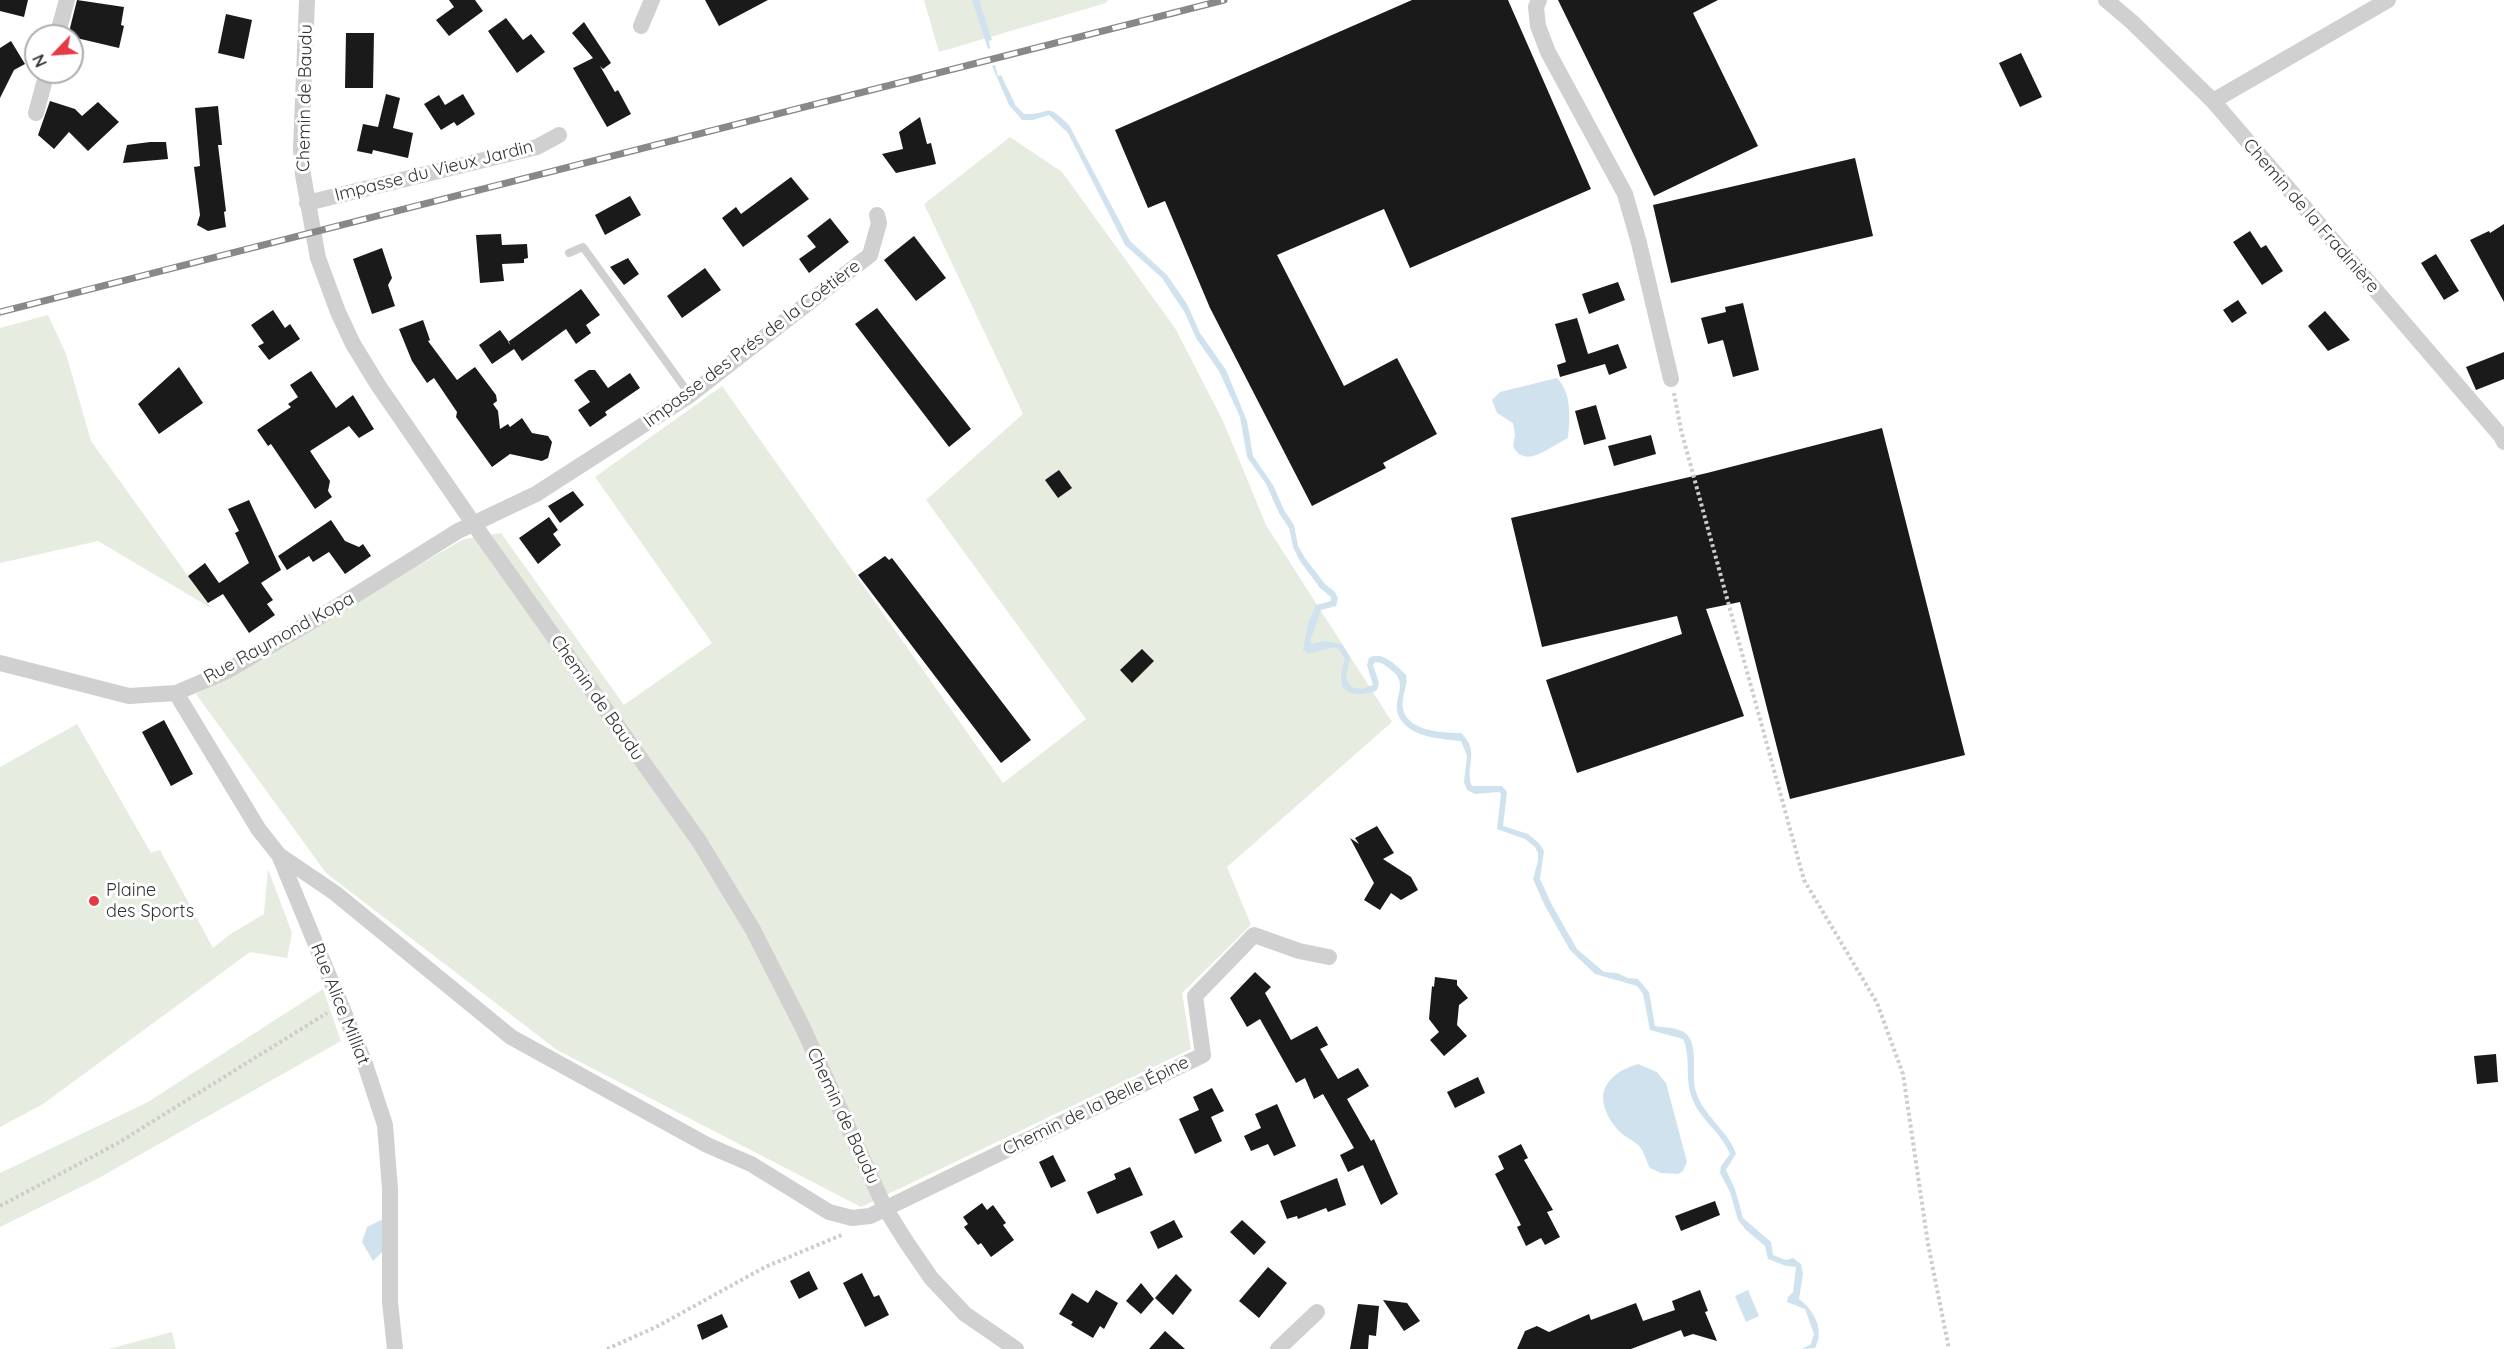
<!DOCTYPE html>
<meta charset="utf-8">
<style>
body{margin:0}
#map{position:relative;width:2504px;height:1349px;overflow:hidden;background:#fff;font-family:Quicksand,sans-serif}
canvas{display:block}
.north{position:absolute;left:24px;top:24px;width:60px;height:60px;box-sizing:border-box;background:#fff;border:2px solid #adadad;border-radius:50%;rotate:245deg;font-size:16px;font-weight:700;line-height:24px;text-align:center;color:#333}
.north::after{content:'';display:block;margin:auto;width:21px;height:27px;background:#e63946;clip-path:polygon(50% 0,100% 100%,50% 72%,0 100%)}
</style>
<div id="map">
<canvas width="2504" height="1349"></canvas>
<div class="north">N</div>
</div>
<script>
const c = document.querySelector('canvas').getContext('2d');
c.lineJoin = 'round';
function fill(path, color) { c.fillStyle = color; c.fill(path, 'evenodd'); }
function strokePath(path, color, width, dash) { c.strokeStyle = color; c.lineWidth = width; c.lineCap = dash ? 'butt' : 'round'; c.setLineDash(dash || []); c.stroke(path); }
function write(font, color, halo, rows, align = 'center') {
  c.font = font + ' Quicksand,sans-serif'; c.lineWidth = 6; c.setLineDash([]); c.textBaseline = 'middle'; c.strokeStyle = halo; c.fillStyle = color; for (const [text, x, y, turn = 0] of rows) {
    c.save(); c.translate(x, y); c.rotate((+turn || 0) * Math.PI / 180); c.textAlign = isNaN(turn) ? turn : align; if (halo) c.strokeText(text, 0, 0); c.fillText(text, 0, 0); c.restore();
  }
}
fill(new Path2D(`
 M924,0H1108L1106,3L939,52Z
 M1010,137L1062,172L1175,328L1223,421L1266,525L1392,722L1227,867L1251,925L1182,993L1191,1049L861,1207L557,1050L326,873L196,694L464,539L501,533L624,705L712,643L595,477L722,386L1003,783L1086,719L926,500L1023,414L924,204Z
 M48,315L66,354L91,441L211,608L98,541L0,563V328Z
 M77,724L151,853L160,850L213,948L229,935L264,914L268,869L292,933L287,958L250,952L43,1104L0,1127V767Z
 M323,989L341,1041L97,1179L0,1227V1173L148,1102Z
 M172,1332L176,1349H109Z`), '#e6ecdf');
fill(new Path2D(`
 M972,0H979L992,40L989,41L990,48L988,49Z
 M995,65L998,76L1001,75L1016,106L1024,114C1053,115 1043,100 1069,125L1130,241L1167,275L1187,304L1200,333L1226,370L1247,421L1253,456L1273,485L1284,510L1294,525L1298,546L1305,558L1325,584L1335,592L1338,598L1336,606L1321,610L1310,641L1312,644L1324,641L1342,644L1350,657L1346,678L1351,687L1361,689L1373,685L1367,665L1369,658C1383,650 1396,666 1406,675C1408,684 1404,690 1403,699C1398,730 1439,733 1461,733C1481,751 1464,768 1472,786H1502L1507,792L1503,826L1528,834L1539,843L1544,851L1540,879L1551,903L1577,949L1604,972L1617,973L1628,978L1638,979L1649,992L1655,1026C1665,1028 1683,1027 1689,1037C1698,1052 1691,1075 1696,1092C1704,1117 1728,1130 1736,1154L1726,1170L1735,1189L1743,1218L1771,1242L1773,1255L1786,1260L1793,1258L1801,1264L1803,1274L1799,1299C1814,1310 1825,1330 1815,1348L1802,1349L1811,1344L1814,1334L1805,1309L1787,1302L1788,1297L1793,1292L1796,1267L1786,1266L1768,1259L1765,1246L1746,1230L1738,1220L1730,1192L1720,1173L1721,1166L1730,1154C1721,1131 1698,1119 1691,1095C1685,1077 1691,1056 1683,1039L1650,1030L1643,994L1637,986L1595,974L1570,950L1545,906L1533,879L1538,861V853L1535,847L1525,839L1497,829L1501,794L1499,792L1475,794L1467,790L1464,782L1467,756L1461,741C1442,739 1413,738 1401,720C1388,701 1412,685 1391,670C1386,666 1382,662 1375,662L1373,665L1379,683L1377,690C1366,696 1341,698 1341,679C1341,672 1343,665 1345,659L1339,649L1333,647L1308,654L1303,650L1308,624L1316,605L1331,601V597L1320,588L1300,561L1293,547L1289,528L1279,513L1266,484L1247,457L1240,417L1219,371L1196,338L1185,313L1162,278L1125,245L1068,133L1049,115L1033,120H1022L1009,105L992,66Z
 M1557,378C1572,393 1570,418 1568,438C1552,445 1525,471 1513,446L1515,435L1513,423L1497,413L1492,400L1500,392Z
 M1638,1064L1657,1072L1666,1083L1687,1162L1683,1171L1678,1174L1661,1173L1650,1168C1646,1162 1645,1153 1640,1147C1634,1140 1624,1137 1618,1130C1592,1100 1601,1075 1638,1064Z
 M383,1219L382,1252L373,1261L362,1242L367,1227Z
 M1748,1290L1759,1316L1746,1322L1735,1296Z`), '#cfe2ee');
fill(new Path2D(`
 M0,0H28L24,17L0,11Z
 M77,0L124,7L121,25L124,26L119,48L68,36Z
 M449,0H475L483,11L449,36L436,20L454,7Z
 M705,0H768L719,26Z
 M1412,0H1508L1591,189L1410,268L1384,209L1277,255L1344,386L1397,358L1437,434L1383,463L1386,468L1312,506L1210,308L1165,201L1148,208L1115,130Z
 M1558,0H1718L1693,13L1758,146L1654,196Z
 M226,14L252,20L244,59L218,53Z
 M506,18L523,40L531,34L545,52L517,73L488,31Z
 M584,22L611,63L603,69L600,66L615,92L618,90L631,114L607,127L573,68L593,58L572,33Z
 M346,33H374L373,88H345Z
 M11,41L25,64L14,70L0,98V48Z
 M2021,53L2042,97L2020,107L1999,63Z
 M386,94L400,98L393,128L413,133L408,158L373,150L372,154L357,151L363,124L378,127Z
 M463,94L475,114L457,126L454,122L441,130L424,104L439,95L445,105Z
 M50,101L75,109L82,116L98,102L119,122L88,151L69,132L54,149L38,135Z
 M218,106L222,145H218L226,211L224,212L226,227L208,231L197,225L200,215L194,167L200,166L195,108Z
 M920,117L927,144L931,143L936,164L896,173L882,154L903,149L899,132Z
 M150,142H166L168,159L123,163L127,145Z
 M1855,158L1873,236L1671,283L1653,205Z
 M791,177L809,199L743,247L722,218L736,207L741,214Z
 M630,196L641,215L605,235L595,215Z
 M830,218L849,242L809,273L799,259L816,247L807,236Z
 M2504,224V302L2470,240L2489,231L2490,233Z
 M2250,231L2261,248L2266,245L2283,271L2262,285L2233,242Z
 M501,234L502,245L527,244L528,258L524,259V263L502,264L504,281L480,283L476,235Z
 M914,236L946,278L916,301L884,260Z
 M382,248L392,278L388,285L395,306L372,314L353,259Z
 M2436,254L2459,291L2444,300L2421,263Z
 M628,258L639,274L624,285L610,267Z
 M705,268L721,290L682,318L667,296Z
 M1618,282L1625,300L1589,314L1582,294Z
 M581,289L600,315L586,325L591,333L576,344L566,329L522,361L514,349L492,364L479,345L500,330L511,345L508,342Z
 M2238,300L2247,313L2232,323L2223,310Z
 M1743,303L1759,370L1733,377L1723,340L1708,344L1701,318L1726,312L1725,307Z
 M877,308L971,429L949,447L855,324Z
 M273,310L285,328L290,324L300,339L269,360L258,346L264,343L251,325Z
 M2325,311L2350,340L2328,351L2308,326Z
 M1577,318L1588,354L1618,344L1627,368L1609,375L1605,364L1560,377L1557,365L1566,362L1555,324Z
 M423,320L430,340L428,341L457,380L475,367L496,395L497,401L493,404L498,411L500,429L508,424L510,427L522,418L532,433L548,436L552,442L548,458L542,461L510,454L492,467L456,417L457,412L434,378L427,383L412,361L399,329Z
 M2504,352V379L2476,390L2466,367Z
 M179,367L203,403L159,434L138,404Z
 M589,370H595L608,388L630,373L640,388L605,412L607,415L590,427L578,410L590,402L574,380Z
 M311,371L336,408L353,395L374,429L359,438L349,426L310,451L330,481L328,491L332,497L315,509L271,444L268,446L257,430L291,407L288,404L298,397L290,385Z
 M1596,405L1606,439L1584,445L1575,411Z
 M1882,428L1965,755L1790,799L1740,602L1706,609L1744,716L1577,773L1546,680L1682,634L1677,616L1542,647L1511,518L1707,473Z
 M1651,435L1656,454L1614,466L1608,446Z
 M1059,470L1072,488L1058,498L1045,480Z
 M573,491L584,505L560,523L548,506Z
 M249,500L281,570L261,583L273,600L267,604L275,615L249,633L223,594L208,603L188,576L205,563L219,583L249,563L235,533L239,531L228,509Z
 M549,517L558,530L553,534L561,545L538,564L519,538Z
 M331,520L345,541L359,547L363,544L371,556L345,574L329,552L313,562L309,556L287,570L278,556Z
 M885,556L889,560L892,558L1031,740L1001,763L858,575Z
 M1142,649L1154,661L1132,683L1120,670Z
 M164,720L193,774L171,786L142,732Z
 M1377,826L1394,853L1383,859L1411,877L1418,890L1401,900L1391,893L1380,910L1364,900L1374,883L1350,838L1359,844L1355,838Z
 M1255,972L1271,987L1265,993L1291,1040L1317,1026L1328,1045L1320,1049L1338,1079L1358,1068L1369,1086L1347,1099L1371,1141L1374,1139L1398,1194L1381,1205L1363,1165L1348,1172L1340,1155L1354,1148L1323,1094L1314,1099L1305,1078L1296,1083L1260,1019L1247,1027L1230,998Z
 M1435,977L1457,980V985L1468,998L1459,1005L1457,1025L1467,1036L1444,1056L1430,1040L1439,1032L1429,1019L1432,986L1434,987Z
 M2496,1054L2498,1082L2477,1084L2474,1056Z
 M1478,1077L1485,1093L1455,1108L1447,1092Z
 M1212,1088L1224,1111L1211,1117L1222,1141L1195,1154L1179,1119L1199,1110L1193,1097Z
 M1277,1104L1296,1146L1274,1156L1268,1144L1251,1151L1244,1136L1261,1128L1255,1114Z
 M1521,1144L1528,1158L1524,1160L1553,1210L1547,1212L1560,1237L1545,1245L1541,1238L1526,1246L1517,1227L1521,1225L1495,1174L1504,1169L1498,1156Z
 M1053,1155L1066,1181L1051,1188L1039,1162Z
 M1130,1167L1143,1195L1097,1214L1087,1192L1116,1179L1114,1174Z
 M1337,1178L1346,1205L1328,1212L1326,1208L1298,1219L1297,1216L1287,1219L1280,1201Z
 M1715,1201L1720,1215L1681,1231L1675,1216Z
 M982,1203L987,1210L993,1205L1006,1223L1003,1225L1014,1240L991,1257L981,1243L978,1245L964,1227L968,1224L963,1217Z
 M1174,1220L1183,1237L1158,1249L1150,1232Z
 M1242,1220L1266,1242L1254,1255L1230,1232Z
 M1268,1267L1287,1283L1259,1318L1239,1301Z
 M809,1271L818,1289L799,1299L790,1281Z
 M862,1273L874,1297L879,1295L889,1315L865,1327L843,1283Z
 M1176,1274L1192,1290L1173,1315L1155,1298Z
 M1141,1283L1154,1299L1141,1314L1126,1301Z
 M1096,1290L1118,1303L1104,1329L1100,1326L1093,1338L1071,1325L1073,1322L1059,1314L1072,1293L1088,1303Z
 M1700,1290L1708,1311L1705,1312L1717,1341L1693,1334L1684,1337L1681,1330L1631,1349H1517L1525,1331L1537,1326L1549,1332L1589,1314L1591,1320L1636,1303L1643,1321L1675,1310L1672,1301Z
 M1383,1300L1407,1303L1420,1321L1404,1331Z
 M1358,1304L1379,1306L1376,1336L1369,1335L1368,1349H1350Z
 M722,1314L728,1327L702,1340L697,1325Z
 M1165,1331L1185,1349H1149Z`), '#1a1a1a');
strokePath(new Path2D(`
 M1674,393L1681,430L1804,880L1877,1003L1903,1074L1928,1244L1949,1349
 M0,1206L118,1143L327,1013
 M607,1349L658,1326L765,1267L844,1234`), '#cdcdcd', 4, [3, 3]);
strokePath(new Path2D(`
 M569,253L583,247L690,395`), '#d0d0d0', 8);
strokePath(new Path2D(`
 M307,0L301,149L303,175L318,258L338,312L353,344L378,385L473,523L699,841L753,930L803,1028L885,1208L907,1243L931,1278L965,1314L1016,1349
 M1539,0L1536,7L1538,26L1548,52L1625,194L1639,243L1671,379
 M2106,0L2132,22L2213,101L2501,436L2504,442
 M641,26L652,0
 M57,36L67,0
 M2213,101L2388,0
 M36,113L47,72
 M307,203L537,147L559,135
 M0,663L129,696L176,693L225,672L338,606L458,531L536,494L690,395L870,255L879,223L877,215
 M176,693L259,830L279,855L364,1061L385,1125L390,1189V1302L395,1349
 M279,855L335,893L511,1037L707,1145L751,1164L829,1212L852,1218L870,1216L1203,1055L1195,996L1254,935L1299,951L1329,957
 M1278,1349L1317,1312`), '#d0d0d0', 16);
const rail = new Path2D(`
 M0,312L1224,0`);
strokePath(rail, '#888', 7);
strokePath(rail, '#fff', 4.5, [14]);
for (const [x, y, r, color] of [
 [94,901,6,"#e63946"]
]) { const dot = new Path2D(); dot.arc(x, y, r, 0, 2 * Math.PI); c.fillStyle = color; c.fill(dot); strokePath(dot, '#fff', 2); }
write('18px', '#333', '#fff', [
 ["Chemin de Baudu",305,98,-89],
 ["Impasse du Vieux Jardin",434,171,-14],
 ["Chemin de la Fradinière",2311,216,49],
 ["Impasse des Prés de la Coétière",752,344,-37],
 ["Rue Raymond Kopa",279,638,-29],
 ["Chemin de Baudu",597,698,55],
 ["Rue Alice Milliat",340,1004,68],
 ["Chemin de la Belle Épine",1096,1106,-26],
 ["Chemin de Baudu",843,1116,65]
]);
write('18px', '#333', '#fff', [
 ["Plaine",106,891],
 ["des Sports",106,912]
], 'left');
</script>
